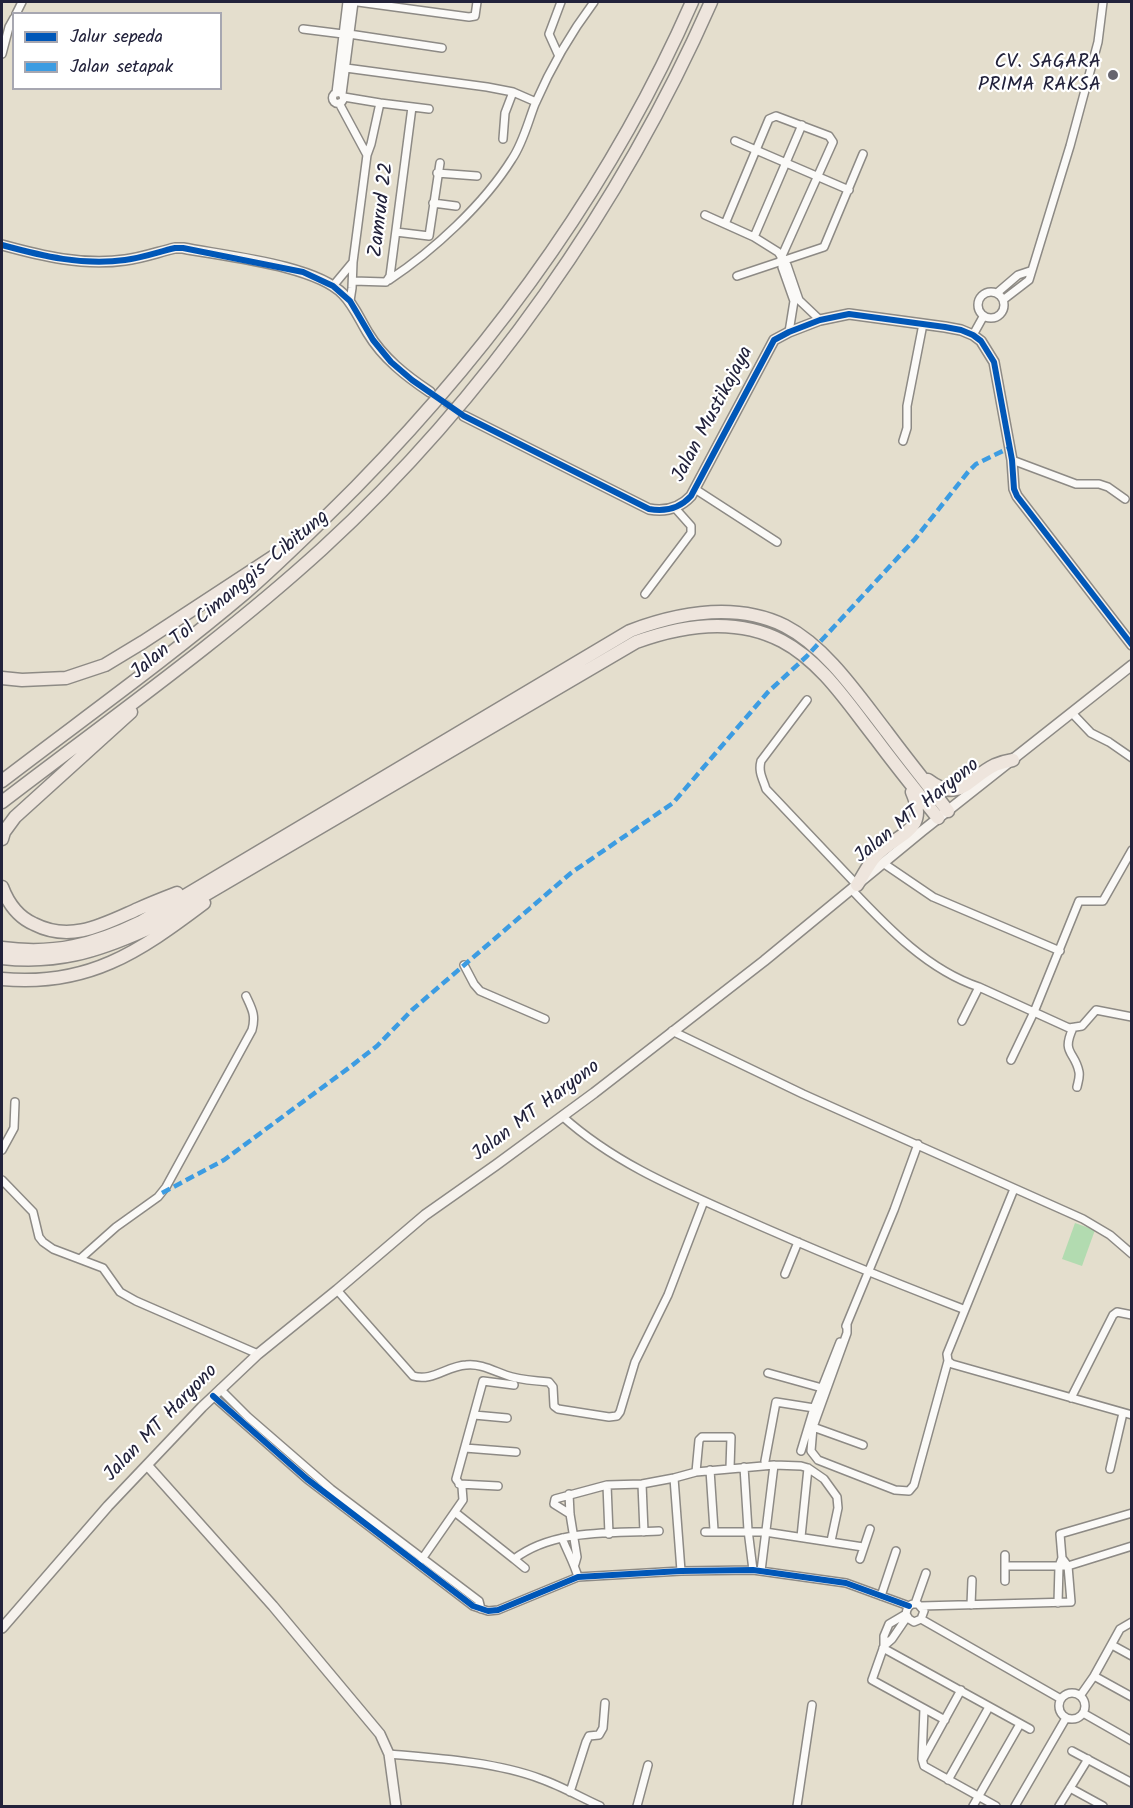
<!DOCTYPE html>
<meta charset="utf-8">
<style>
body{margin:0}
#map{position:relative;width:1133px;height:1808px;overflow:hidden;background:#e4decd;font-family:Kalam,sans-serif}
canvas{display:block}
.frame{position:absolute;inset:0;border:3px solid #22223b;pointer-events:none}
.legend{position:absolute;left:12px;top:12px;width:210px;height:78px;box-sizing:border-box;background:#fff;border:2px solid #a7a7b1;margin:0;padding:8px 10px;list-style:none;font-size:18px;color:#22223b}
.legend li{display:flex;align-items:center;gap:12px;height:30px}
.legend b{width:30px;border:2px solid #a7a7b1}
</style>
<div id="map">
<canvas width="1133" height="1808"></canvas>
<div class="frame"></div>
<ul class="legend">
<li><b style="height:8px;background:#0057b8"></b>Jalur sepeda</li>
<li><b style="height:8px;background:#3c9ce2"></b>Jalan setapak</li>
</ul>
</div>
<script>
const c = document.querySelector('canvas').getContext('2d');
c.lineJoin = 'round';
function fill(path, color) { c.fillStyle = color; c.fill(path, 'evenodd'); }
function strokePath(path, color, width, dash) { c.strokeStyle = color; c.lineWidth = width; c.lineCap = dash ? 'butt' : 'round'; c.setLineDash(dash || []); c.stroke(path); }
function write(font, color, halo, rows, align = 'center') {
  c.font = font + ' Kalam,sans-serif'; c.lineWidth = 4.5; c.setLineDash([]); c.textBaseline = 'middle'; c.strokeStyle = halo; c.fillStyle = color; for (const [text, x, y, turn = 0] of rows) {
    c.save(); c.translate(x, y); c.rotate((+turn || 0) * Math.PI / 180); c.textAlign = isNaN(turn) ? turn : align; if (halo) c.strokeText(text, 0, 0); c.fillText(text, 0, 0); c.restore();
  }
}
fill(new Path2D(`
 M1075,1223L1095,1230L1082,1266L1062,1259Z`), '#b2dbb0');
strokePath(new Path2D(`
 M434,395L459,413`), '#bdb8b0', 9, [9, 4.5]);
const street = new Path2D(`
 M358,2L469,17L475,16L477,2
 M16,14L22,2
 M303,29L343,34
 M349,34L442,48
 M2,54L9,27L14,18
 M558,54L549,34L561,2
 M346,68L487,87L513,92L536,102
 M332.5 98a5.5 5.5 0 1 1 11 0a5.5 5.5 0 1 1-11 0Z
 M336,93L347,2
 M342,94L354,2
 M344,97L380,103L371,144L367,155
 M339,103L367,155L353,262
 M380,103L429,109
 M503,139L505,113L513,92
 M735,141L849,190
 M437,173L477,176
 M433,203L456,206
 M705,215L754,237L778,252L787,265L799,300L820,320
 M725,224L769,119L776,116L829,136L833,142L781,258
 M396,232L429,236L440,163
 M754,237L802,125
 M783,262L782,267L794,301L789,332
 M737,276L824,247L863,154
 M389,280C433,251 484,204 512,159C523,143 528,122 535,104C551,67 570,34 594,2
 M353,281L386,282L390,276L412,107
 M333,286L353,262L352,288L350,301
 M978 305a13 13 0 1 1 26 0a13 13 0 1 1-26 0Z
 M997,293L1018,275L1030,271
 M1003,300L1029,280L1070,146L1098,42L1103,2
 M973,335L983,317
 M903,441L907,428V406L923,324
 M1012,460L1076,484H1099L1108,487L1125,499
 M695,489L777,542
 M645,594L691,533V526L675,508
 M807,700L761,761C758,772 763,779 766,789L857,885
 M1072,713L1091,733L1109,742L1132,758
 M883,863L933,897L1060,951
 M852,890C888,928 928,970 979,987L1069,1028L1082,1026L1096,1010L1132,1017
 M464,965L474,984L480,991L545,1019
 M962,1021L979,987
 M1073,1028C1061,1054 1075,1051 1079,1072C1080,1077 1078,1082 1077,1087
 M672,1031L803,1094L1083,1219L1110,1235L1132,1254
 M1011,1060L1034,1012L1079,901H1103L1132,850
 M562,1116C614,1163 677,1189 740,1217C814,1250 888,1280 963,1309
 M2,1150L14,1128L15,1102
 M2,1180L33,1212L39,1237L43,1242L53,1249L103,1268L120,1292L136,1301L258,1354
 M1014,1189L947,1354L948,1361L952,1364L1132,1415
 M80,1259L116,1227L158,1197L166,1187L252,1030C256,1015 252,1009 246,996
 M785,1274L798,1242
 M337,1290L413,1376C432,1382 447,1366 466,1365C482,1363 497,1373 512,1377C524,1380 536,1381 549,1382L553,1387L554,1406L558,1409L609,1417L617,1416L620,1412L635,1362L668,1295L704,1201
 M847,1324V1333L813,1427L811,1451L818,1460L895,1490L909,1491L914,1485L948,1361
 M846,1326L894,1210L918,1144
 M768,1373L822,1388
 M220,1389L248,1417L331,1489L479,1601L481,1609
 M213,1396L307,1479L473,1606L488,1611L498,1610L578,1577L681,1571L753,1570L846,1583L909,1606
 M1071,1398L1113,1315L1117,1312L1132,1315
 M474,1415L507,1418
 M813,1427L863,1445
 M465,1448L516,1452
 M801,1451L814,1408L840,1342
 M765,1461L776,1402L814,1408
 M744,1467L748,1530L753,1570
 M1110,1469L1123,1413
 M710,1470L714,1530
 M696,1472L699,1440L702,1437H731L730,1468
 M674,1478L681,1571
 M459,1484L498,1486
 M642,1484L644,1532
 M607,1485L609,1534
 M569,1494L570,1514L577,1557L575,1564
 M456,1513L514,1559C555,1528 611,1534 659,1531
 M570,1514L554,1504L555,1499L607,1485L642,1484L674,1478L696,1472L774,1465L801,1466L808,1468L824,1479L837,1497L838,1508L831,1541
 M705,1532H765L863,1547
 M801,1537L808,1468
 M562,1538C567,1551 574,1563 578,1577
 M422,1559L463,1500L462,1487L456,1479L483,1381L514,1385
 M514,1559L525,1568
 M860,1559L870,1529
 M1005,1566H1068L1132,1546
 M761,1571L774,1465
 M1005,1581V1555
 M881,1596L896,1551
 M1058,1603L1059,1566L1062,1558L1060,1534L1132,1513
 M915,1604L926,1573
 M971,1605L972,1580
 M921,1606L1071,1602L1068,1566L1062,1558
 M906,1614L909,1619L914,1622L921,1619L924,1611L918,1604C910,1603 907,1607 906,1614L889,1624L884,1636V1646L872,1680L945,1720
 M921,1619L1061,1699
 M1112,1645L1132,1656
 M884,1646L892,1639L907,1617
 M883,1648L1030,1729
 M1094,1676L1132,1697
 M1059 1706a13 13 0 1 1 26 0a13 13 0 1 1-26 0Z
 M1080,1696L1094,1676L1120,1629L1132,1622
 M924,1709L922,1759L924,1766L996,1806
 M1083,1713L1132,1741
 M1072,1751L1132,1783
 M389,1754C435,1758 497,1762 541,1779C561,1786 580,1797 600,1806
 M923,1759L961,1690
 M948,1780L989,1707
 M1070,1788L1103,1806
 M570,1792L586,1742L589,1736L599,1735L603,1728L605,1703
 M637,1806L648,1765
 M797,1806L812,1705
 M973,1806L1020,1724
 M1015,1806L1066,1718
 M1059,1806L1088,1759`);
const secondary = new Path2D(`
 M2,245C42,256 83,266 125,260C142,258 158,252 175,248H183C224,256 315,265 343,294C354,305 360,320 368,333C383,358 406,376 430,392
 M464,416L649,509C665,512 679,509 691,496L774,340L789,332L820,320L849,314L945,327L961,330L973,335L981,341L994,362L1012,460L1014,489L1017,496L1132,645
 M147,1465L273,1606L380,1734L389,1754L396,1806
 M2,1628L108,1506L202,1407L258,1354L337,1290L425,1215L496,1165L594,1093L764,961L922,831L1132,665`);
const highway = new Path2D(`
 M2,678L22,680L66,678L105,665L143,642L282,551
 M928,780C960,804 968,778 995,765C1000,763 1007,761 1013,760
 M2,781C83,719 167,659 245,593C284,559 320,523 356,487C495,345 612,184 692,2
 M2,802C109,720 222,640 322,549C486,399 622,204 711,2
 M2,839L4,832L15,817L131,712
 M857,885C863,876 868,865 875,857C896,833 930,833 912,792
 M2,887C8,903 18,917 34,924C71,943 104,924 138,909C151,903 164,898 177,893
 M2,948C54,955 94,945 141,922L630,631C678,613 736,602 785,626C826,647 858,695 886,731C906,758 927,784 948,811
 M2,958C56,964 96,952 145,930L636,642C683,625 736,617 782,641C822,662 849,705 876,739C896,766 917,792 938,818
 M2,979C88,987 139,952 204,903`);
strokePath(street, '#8d8a85', 10);
strokePath(secondary, '#8d8a85', 12);
strokePath(highway, '#8d8a85', 15);
strokePath(street, '#fbfaf8', 7);
strokePath(secondary, '#f6f2ed', 9);
strokePath(highway, '#eee5dd', 12);
strokePath(new Path2D(`
 M162,1193L224,1160L350,1067L377,1046L412,1010L571,873L673,803L768,692L807,656L915,539L968,472L976,464L1009,448`), '#3c9ce2', 4.5, [9, 4.5]);
strokePath(new Path2D(`
 M2,245C42,256 83,266 125,260C142,258 158,252 175,248H183L303,272L333,286L350,301L373,340L391,362L412,380L464,416L649,509C665,512 679,509 691,496L774,340L789,332L820,320L849,314L945,327L961,330L973,335L981,341L994,362L1012,460L1014,489L1017,496L1132,645
 M213,1396L307,1479L473,1606L488,1611L498,1610L578,1577L681,1571L753,1570L846,1583L909,1606`), '#0057b8', 6);
for (const [x, y, r, color] of [
 [1113,75,6,"#66646e"]
]) { const dot = new Path2D(); dot.arc(x, y, r, 0, 2 * Math.PI); c.fillStyle = color; c.fill(dot); strokePath(dot, '#fff', 2); }
write('20px', '#22223b', '#fff', [
 ["CV. SAGARA",1101,64],
 ["PRIMA RAKSA",1101,87]
], 'right');
write('20px', '#22223b', '#fff', [
 ["Zamrud 22",383,210,-83],
 ["Jalan Mustikajaya",714,415,-62],
 ["Jalan Tol Cimanggis–Cibitung",231,596,-40],
 ["Jalan MT Haryono",918,812,-39],
 ["Jalan MT Haryono",537,1112,-37],
 ["Jalan MT Haryono",162,1424,-46]
]);
</script>
